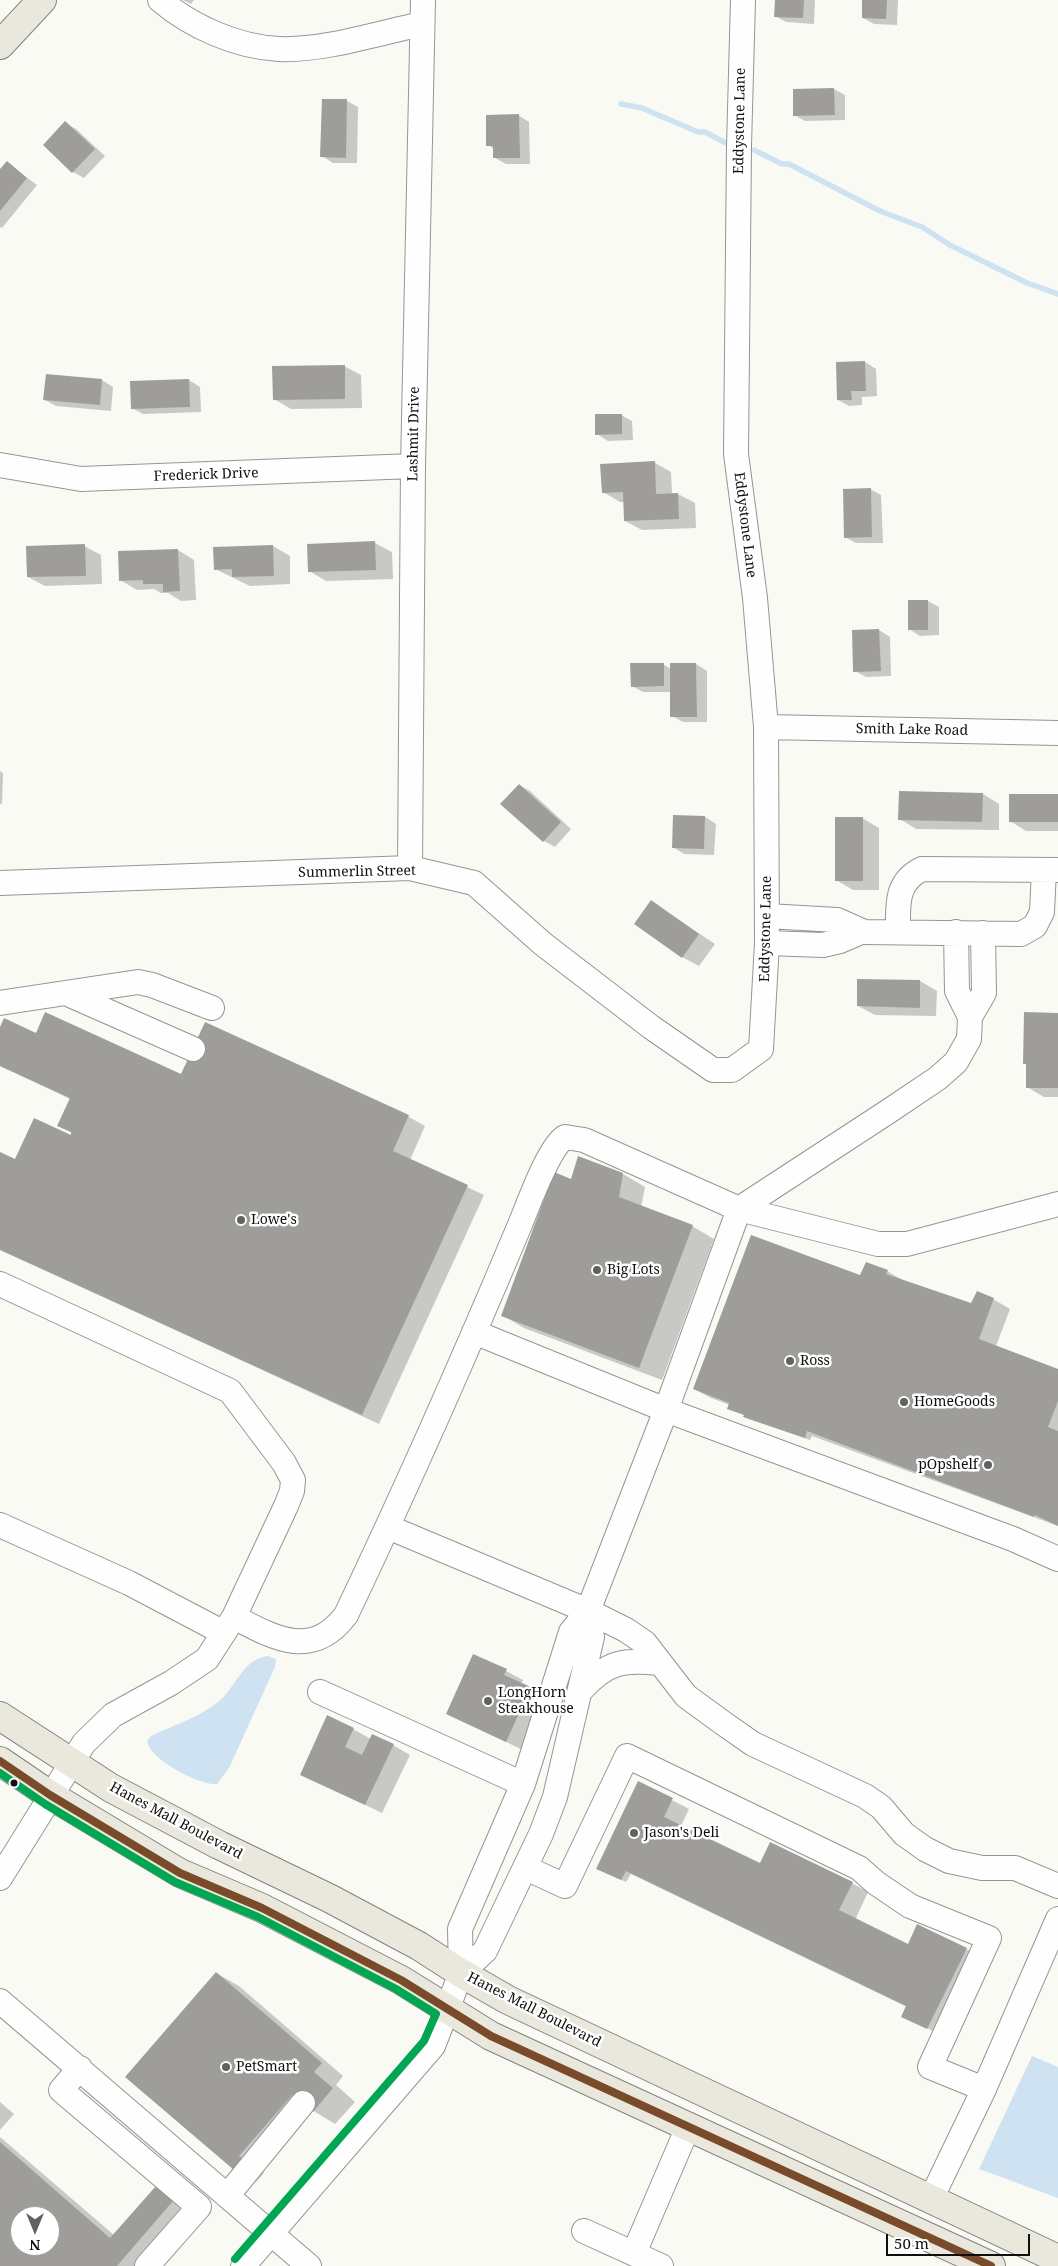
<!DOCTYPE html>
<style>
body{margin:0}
#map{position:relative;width:1058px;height:2266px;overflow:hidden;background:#fafaf5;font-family:"Noto Serif",serif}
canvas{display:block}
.north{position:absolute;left:10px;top:2206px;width:50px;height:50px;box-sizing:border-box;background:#fff;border:1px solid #9f9f9f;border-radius:50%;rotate:180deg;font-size:14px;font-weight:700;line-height:20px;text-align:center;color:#0f0f0f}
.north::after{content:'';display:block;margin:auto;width:18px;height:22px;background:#616160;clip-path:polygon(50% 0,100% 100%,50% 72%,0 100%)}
.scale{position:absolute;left:886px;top:2234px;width:144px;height:22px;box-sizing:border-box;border:2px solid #0f0f0f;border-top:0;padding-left:6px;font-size:15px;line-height:18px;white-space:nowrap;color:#0f0f0f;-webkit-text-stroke:4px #fff;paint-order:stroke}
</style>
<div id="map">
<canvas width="1058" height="2266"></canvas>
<div class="north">N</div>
<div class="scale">50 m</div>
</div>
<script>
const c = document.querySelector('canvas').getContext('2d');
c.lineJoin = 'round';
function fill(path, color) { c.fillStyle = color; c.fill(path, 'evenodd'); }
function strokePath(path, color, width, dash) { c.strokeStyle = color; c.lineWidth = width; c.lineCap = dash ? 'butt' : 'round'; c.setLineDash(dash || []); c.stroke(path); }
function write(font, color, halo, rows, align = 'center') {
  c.font = font + ' "Noto Serif",serif'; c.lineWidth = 5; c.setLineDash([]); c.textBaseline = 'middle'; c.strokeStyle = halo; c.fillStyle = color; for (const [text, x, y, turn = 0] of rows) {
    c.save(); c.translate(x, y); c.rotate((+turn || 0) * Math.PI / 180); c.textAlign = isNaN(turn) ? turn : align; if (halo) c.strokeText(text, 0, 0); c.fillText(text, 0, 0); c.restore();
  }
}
fill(new Path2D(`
 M268,1656L276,1659L275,1667L229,1768L217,1784C200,1786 149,1759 147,1741L151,1736C173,1725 198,1718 218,1702C236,1688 242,1659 268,1656Z
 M1032,2056L1058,2067V2198L979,2169Z`), '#cfe2f1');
fill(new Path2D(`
 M183,0H194L191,4Z
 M776,0H815L814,24L786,22L775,16Z
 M864,0H898L897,25L874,24L863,18Z
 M834,89L845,95V120L805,121L794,115Z
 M347,101L358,107L357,163H333L322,156Z
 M518,115L529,122L530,164H506L495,158L494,149L488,145Z
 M65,123L76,129L105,156L84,178L73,172Z
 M7,163L37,185L2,228L0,227V171Z
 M865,362L876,369L877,396L862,397V405L849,406L838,400Z
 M344,366L361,375L362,408L291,409L274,399Z
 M47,376L102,380L113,387L111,411L56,406L45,400Z
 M189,380L200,387L201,412L143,414L132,408Z
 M621,415L632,421L633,440L608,441L597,434Z
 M655,463L671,472L672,494H678L695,503L696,528L642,530L625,521L624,502H620L603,492Z
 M870,489L881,495L883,543H856L845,537Z
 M375,543L392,552L393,579L326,581L309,571Z
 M84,546L101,555L102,584L45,586L28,577Z
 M273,546L290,556V584L250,586L215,569Z
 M178,550L194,560L196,600L181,601L168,593H161L154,589L137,590L120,580Z
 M928,601L939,607V635L920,636L909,629Z
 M879,630L890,637L891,676L866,677L855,671Z
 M663,664L671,669L696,664L707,671V722H683L672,716L671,692H643L632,686Z
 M0,771L3,773L2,804H0Z
 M519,785L530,791L571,829L555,847L544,841Z
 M983,794L999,804V830L916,829L900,819Z
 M1058,795V831H1026L1010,821Z
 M705,817L716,824L714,855L684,854L673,847Z
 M862,818L879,828V890H853L836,880Z
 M652,902L715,944L699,966L682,957Z
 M858,980L920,981L937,991L936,1016L875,1015L858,1006Z
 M1058,1014V1097H1044L1027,1087L1028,1065L1024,1063Z
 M206,1024L409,1117L425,1126L410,1160L484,1195L379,1424L0,1249V1153L16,1161L70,1136L72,1133L58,1125L70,1099L0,1066V1030L182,1076Z
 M623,1174L645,1187L641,1207L692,1226L714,1239L662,1380L524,1328L502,1315L572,1180Z
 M887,1271L904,1281L971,1305L993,1299L1010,1309L996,1346L1058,1370V1526L812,1436L810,1440L749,1419L730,1405L711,1398L694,1389L861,1276Z
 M474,1656L506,1671L523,1680L521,1684L547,1698L523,1750L447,1714Z
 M353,1729L371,1739L393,1745L410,1755L382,1813L301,1774Z
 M639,1783L689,1809L681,1826L760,1865L852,1883L868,1892L855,1920L908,1945L966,1949L983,1958L949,2027L937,2021L933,2031L907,2019V2007L631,1874L626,1882L602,1871Z
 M216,1973L239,1986L343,2076L336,2085L355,2102L335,2124L312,2110L260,2169L264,2173L256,2182L234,2169Z
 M0,2102L14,2114L0,2130Z
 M0,2137L114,2235L156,2187L178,2200L195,2215L150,2266H0ZM20,2216H50V2246H20Z`), '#0003');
strokePath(new Path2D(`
 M621,104L642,108L698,132H705L726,143
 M754,150L782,164H789L880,211L922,227L950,245L1027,283L1058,294`), '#cfe2f1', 5.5);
fill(new Path2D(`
 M775,0H804L803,18L774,17Z
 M862,0H887L886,19L862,18Z
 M834,88L835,115L793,116V89Z
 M322,99H347L346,158L320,157Z
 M519,114L520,158H493V146H486V115Z
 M65,121L95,149L72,173L43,145Z
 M7,161L27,178L0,211V169Z
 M865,361L866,391H851L852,400H837L836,362Z
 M345,365V399L273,400L272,366Z
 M46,374L102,379L100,405L43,400Z
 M189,379L190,407L131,409L130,381Z
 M595,414H622V434L595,435Z
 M655,461L656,494L678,493L679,519L624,521L623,492L602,493L600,464Z
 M871,488L872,537L844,538L843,489Z
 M375,541L376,570L308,572L307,544Z
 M85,544L86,576L27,577L26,546Z
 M273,545L274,576L232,577V569L214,570L213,547Z
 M178,549L180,591L163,592V584H143V580L119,581L118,551Z
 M908,600H928V630H908Z
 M879,629L881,671L853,672L852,630Z
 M630,663H664V686L631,687Z
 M670,663H696L697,717H670Z
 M519,784L561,822L543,842L500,804Z
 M899,791L983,793L982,822L898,820Z
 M1009,794H1058V822H1009Z
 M673,815L705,816L704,849L672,848Z
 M835,817H863V881H835Z
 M651,900L699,934L682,958L634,924Z
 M857,979L920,980V1008L857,1006Z
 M45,1012L181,1074L205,1022L409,1115L393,1151L468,1185L362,1415L0,1250V1152L15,1159L34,1118L71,1135V1132L57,1126L70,1098L0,1066V1027L4,1018L36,1033Z
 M1024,1012L1058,1013V1088H1026V1064H1023Z
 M578,1156L623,1173L619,1197L693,1225L639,1368L501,1316L554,1172L571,1179Z
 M751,1235L860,1275L866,1262L888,1270L886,1274L971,1303L977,1291L994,1298L979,1339L1058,1369V1401L1048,1427L1058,1431V1526L1035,1515L1034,1517L807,1431L805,1438L743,1417L744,1415L727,1409L729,1403L693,1389Z
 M473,1654L507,1669L504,1675L531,1687L506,1742L446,1714Z
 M327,1715L354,1728L345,1747L362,1755L372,1734L394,1744L365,1805L300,1775Z
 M638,1781L673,1798L664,1817L760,1863L770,1842L853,1882L839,1910L908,1944L917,1924L967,1948L927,2029L901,2017L906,2006L626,1871L621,1880L596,1869Z
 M216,1972L322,2063L314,2072L333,2088L313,2112L292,2095L239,2156L243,2159L234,2170L125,2077Z
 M0,2142L110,2238L156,2186L173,2201L117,2266H0ZM20,2216H50V2246H20Z`), '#9e9d9a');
const minor = new Path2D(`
 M160,0C192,27 237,47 279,49C323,51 378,33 422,24
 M0,465L81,479L413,466
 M766,727L1058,733
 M410,868L413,466L423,0
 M0,883L410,868L474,883L543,944L651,1027L713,1070H732L761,1049L767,943L766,727L755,598L736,454L739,146L743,0
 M767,916L837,920L864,932L1021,934L1035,926L1042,912L1044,870
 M898,932C898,906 895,882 922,869L1058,870
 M767,943L823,945L840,941L861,932
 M68,994L193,1049
 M0,1003L138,982L152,985L212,1008
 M970,1017L984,993L983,933
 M0,1284L230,1391L284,1463L293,1480L292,1491L286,1506L234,1617L207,1659L171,1683L113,1715L84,1743L0,1878
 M474,1332L666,1410L1013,1539L1058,1559
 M0,1525L129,1583L224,1633
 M388,1527L588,1611L626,1630L645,1643L686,1696L723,1723L753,1744L865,1796L881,1807L904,1834L925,1849L949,1861L982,1868H1015L1058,1886
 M234,1617C274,1638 312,1660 346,1615C407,1487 464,1358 519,1227C528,1206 548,1148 565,1137L584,1140L739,1209L878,1244H907L1058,1204
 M582,1689C607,1662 624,1659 659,1663
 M320,1692L523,1784
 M526,1868L565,1886L627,1756L859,1868L876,1883L910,1906L989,1938L930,2067L984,2089
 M461,1973L485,1951L541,1834L555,1797L592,1637L588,1611
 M0,2001L309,2266
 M80,2068L61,2090L199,2207L147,2266
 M227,2196L303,2103
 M931,2199L984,2089L1058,1919
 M584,2231L661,2266
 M634,2253L688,2127
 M243,2266L433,2046L461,1973L460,1929L523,1784L571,1632L588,1611L666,1410L739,1209L889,1111L938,1078L956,1062L969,1039L970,1017L957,991L956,932`);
const major = new Path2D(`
 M0,45L42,0
 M0,1716L111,1788L219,1845L329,1898L419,1946L461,1973L508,2000L1058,2259
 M0,1761L50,1795L180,1873L262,1908L401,1980L491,2036L991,2266`);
strokePath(minor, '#959593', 26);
strokePath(major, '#828280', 30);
strokePath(minor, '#fefefe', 24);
strokePath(major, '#eae8dc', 28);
strokePath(new Path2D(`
 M0,1761L50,1795L180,1873L262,1908L401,1980L491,2036L991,2266`), '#7a4b2a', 8);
strokePath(new Path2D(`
 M0,1773L45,1804L175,1882L258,1917L396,1989L436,2014L424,2041L235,2259`), '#00a651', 8);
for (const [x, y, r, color] of [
 [241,1220,5,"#616160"],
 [597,1270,5,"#616160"],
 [790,1361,5,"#616160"],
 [904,1402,5,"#616160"],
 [988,1465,5,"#616160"],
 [488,1701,5,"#616160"],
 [14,1783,4.5,"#0f0f0f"],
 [634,1833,5,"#616160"],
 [226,2067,5,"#616160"]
]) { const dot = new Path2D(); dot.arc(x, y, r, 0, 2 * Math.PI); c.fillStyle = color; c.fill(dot); strokePath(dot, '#fff', 2); }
write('14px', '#0f0f0f', '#fff', [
 ["Eddystone Lane",740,121,-89],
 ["Lashmit Drive",414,434,-89],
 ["Frederick Drive",206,475,-2],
 ["Eddystone Lane",745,525,83],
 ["Smith Lake Road",912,730,1],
 ["Summerlin Street",357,872,-1],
 ["Eddystone Lane",766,929,-89],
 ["Hanes Mall Boulevard",176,1821,28],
 ["Hanes Mall Boulevard",534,2010,27]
]);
write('14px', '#0f0f0f', '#fff', [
 ["Lowe's",251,1220],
 ["Big Lots",607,1270],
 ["Ross",800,1361],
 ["HomeGoods",914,1402],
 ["pOpshelf",978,1465,"right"],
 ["LongHorn",498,1693],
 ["Steakhouse",498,1709],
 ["Jason's Deli",644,1833],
 ["PetSmart",236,2067]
], 'left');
</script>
